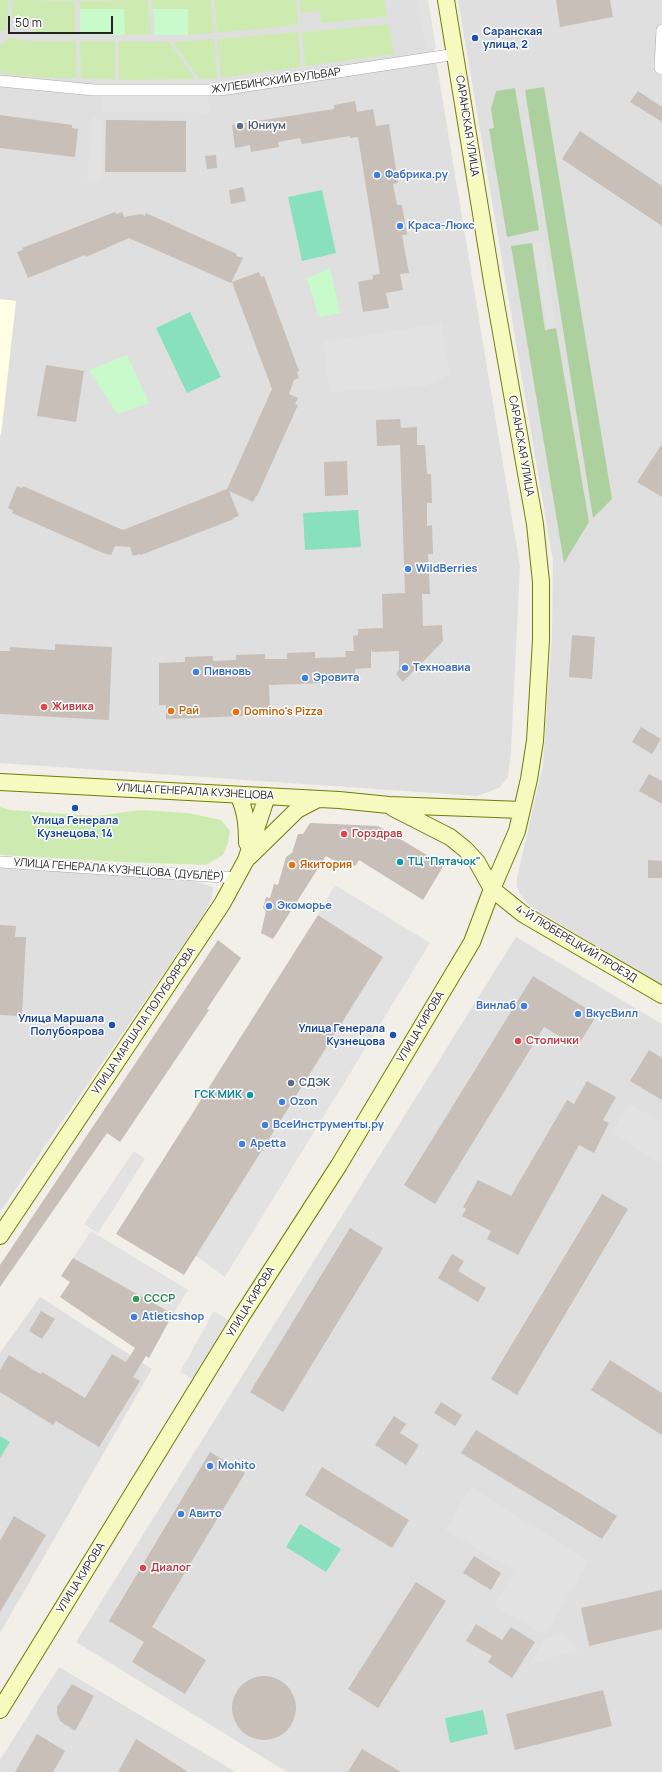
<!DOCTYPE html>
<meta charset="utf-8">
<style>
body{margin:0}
#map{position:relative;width:662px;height:1772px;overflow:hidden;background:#f2efe9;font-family:Manrope,sans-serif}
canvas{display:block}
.scale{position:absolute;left:8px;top:16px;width:105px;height:18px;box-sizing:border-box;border:2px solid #222;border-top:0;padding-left:5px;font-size:12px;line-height:14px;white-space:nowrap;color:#222;-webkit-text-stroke:3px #fff;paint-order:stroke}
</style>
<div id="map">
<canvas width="662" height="1772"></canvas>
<div class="scale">50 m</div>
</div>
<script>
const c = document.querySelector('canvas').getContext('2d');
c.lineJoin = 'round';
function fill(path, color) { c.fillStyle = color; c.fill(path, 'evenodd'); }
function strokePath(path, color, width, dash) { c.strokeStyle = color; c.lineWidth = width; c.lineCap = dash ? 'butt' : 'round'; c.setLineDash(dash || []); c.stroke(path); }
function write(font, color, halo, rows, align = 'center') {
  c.font = font + ' Manrope,sans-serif'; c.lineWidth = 3; c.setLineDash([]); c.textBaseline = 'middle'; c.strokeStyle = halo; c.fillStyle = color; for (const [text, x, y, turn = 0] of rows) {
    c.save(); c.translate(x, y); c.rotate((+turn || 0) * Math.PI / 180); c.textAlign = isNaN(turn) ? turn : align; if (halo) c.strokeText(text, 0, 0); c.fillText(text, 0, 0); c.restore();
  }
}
fill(new Path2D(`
 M0,0H426L520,566L511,751L508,777L499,788L477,796L0,763Z
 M458,0H662V985L530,906L520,894L517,886V878L543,765L552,635L553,561Z
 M0,867L191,880L213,887L212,898L203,916L0,1212Z
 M516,937L662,1024V1771L661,1772H287L76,1642Z
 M40,1297L152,1369L0,1633V1353Z
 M59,1667L236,1772H0V1760Z`), '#e0dfdf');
fill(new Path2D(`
 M0,299L16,301L1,435H0Z`), '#ffffe5');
fill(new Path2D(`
 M0,0H9L6,31H0Z
 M13,0L75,1V35L34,34L35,20L11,17Z
 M148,0L151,35H125L124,9H80L79,1Z
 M151,0H211L214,33L188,35V9H153Z
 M214,0H296L298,25L217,33Z
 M299,0H384L387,17L321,23L320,11L300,13Z
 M389,24L394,54L305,66L302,32Z
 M298,32L301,67L221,78L217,39Z
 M10,38L32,41H76L77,78H45L0,73V45Z
 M214,39L217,79H199L173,42Z
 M80,41H115V79H81Z
 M118,42H169L195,79L119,80Z
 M0,807L10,810L96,816L140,810L188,813L221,820L230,831L228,843L223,855L206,865L124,862L0,855Z`), '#cdebb0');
fill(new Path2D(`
 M544,87L612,499L593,518L525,90Z
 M515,88L539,230L507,237L489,129L494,128L491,109L496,91Z
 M532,243L545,330L556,328L589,522L564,563L511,246Z`), '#add19e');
fill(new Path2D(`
 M80,9H124L125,35H80Z
 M153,9H188V35H155Z
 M330,268L340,313L319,317L307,278Z
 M127,355L149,403L117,414L89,370Z`), '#c8facc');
fill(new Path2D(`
 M322,190L336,253L302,261L288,197Z
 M190,312L221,377L187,393L156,328Z
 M358,510L361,547L305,550L303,513Z
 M0,1436L10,1442L0,1458Z
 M300,1524L341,1549L326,1572L286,1547Z
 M483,1710L488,1734L450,1743L445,1718Z`), '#88e0be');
fill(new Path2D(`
 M417,0H428L436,48L426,50Z
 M101,90H208L209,113L102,112Z
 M92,117L103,122L102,180L87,185Z
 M543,241L556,327L547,328L533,243Z
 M442,323L450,374L426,386L330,392L323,342Z
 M335,885L430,943L225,1277L196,1256L383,957L318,915Z
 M629,1103L662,1123V1165L611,1133Z
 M134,1151L145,1159L98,1233L84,1224Z
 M91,1231L188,1290L173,1314L73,1258Z
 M214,1311L229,1321L194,1380L180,1372Z
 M471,1487L589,1561L545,1635L494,1606L514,1571L445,1530Z
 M564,1633L579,1651L530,1664L544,1639Z`), '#e2e2e2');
fill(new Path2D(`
 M556,0H610L613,17L560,27Z
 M638,91L662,107V122L630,102Z
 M355,101L357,112L373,109L376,126L389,124L398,183L393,184L397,205H402L407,235H402L409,273L400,274L403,290L386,293L389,308L363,312L358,282L373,279V275L380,274L358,137L350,138V136L302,144L300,138L278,142L279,147L251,152L250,145L235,148L232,125L334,109V105Z
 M0,115L72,125V128L78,129L75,157L0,148Z
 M106,120L186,121V172H105Z
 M580,131L662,186V226L562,159Z
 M216,155L217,168L207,169L205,156Z
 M243,187L246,201L231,204L229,190Z
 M115,212L116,214L122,212L124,217L141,214L145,216L146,213L237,254L236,256L243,258L231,283L129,238L86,257L85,255L28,278L17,252L23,250L22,248Z
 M259,272L261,277L264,276L299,371L297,372L299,378L294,380L289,394L298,398L295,404L298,405L257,496H256L253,502L229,491L239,516L233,518L234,519L141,555L140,554L133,556L130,547L115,546L111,555L103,553L12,513L13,510L8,508L17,486L22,488L23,486L123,530L227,489L272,389L232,282Z
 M46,365L84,371L76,422L37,416Z
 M400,419L401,428L417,427V445H425L427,474H431L432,503H427V526L432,525L433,554H428L430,594H422L423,626L442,625L443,641L403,682L396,674L399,670V651L373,652L371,650V668L355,669V682L269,685L270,715L166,719V705H159V663L185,662V657L213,656V661L236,660V655L265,654V659H287V653L315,652V658L346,657L345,651H354L353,636L358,635V629L383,628L382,594L405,593L400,445L377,446L376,420Z
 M662,444V497L637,482Z
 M347,461L348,495L325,496L324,462Z
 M572,635L595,637L592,679L569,677Z
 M55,644L112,647L109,720L0,714V651H10V647L55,650Z
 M641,727L661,739L652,754L632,742Z
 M649,774L662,781V804L639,791Z
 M310,823L378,826L444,865L423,900L359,860L355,866L350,864L348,868L326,856L273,939L261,933L266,911L263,908L266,897L270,898L274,884L278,885L286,857L292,853L298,834H303Z
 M648,860L662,861V878H648Z
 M318,915L383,957L184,1275L116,1234Z
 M0,925L16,926L15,937H26L22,1016L0,1015Z
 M218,940L241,958L207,1009L209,1010L120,1142L107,1133L0,1287V1265Z
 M533,976L597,1015L577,1047L544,1027L435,1204L404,1185Z
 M649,1050L662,1058V1100L630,1081Z
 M587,1081L616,1097L603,1120L609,1123L594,1153L579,1145L518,1255L487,1239L491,1231L462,1216L466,1209L463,1207L478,1180L511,1196L567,1100L574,1104Z
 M602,1194L628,1209L517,1395L491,1379Z
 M350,1228L383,1248L283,1412L250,1392Z
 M452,1254L464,1261L458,1271L486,1288L478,1302L438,1278Z
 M73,1258L173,1314L149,1358L146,1356L133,1377L140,1381L99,1447L56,1421L53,1425L0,1392V1370L9,1355L37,1372L41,1374L42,1372L85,1398L112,1354L126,1362L135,1348L60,1297L70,1282L61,1276Z
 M41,1311L55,1319L42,1339L29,1331Z
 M610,1360L662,1393V1435L591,1390Z
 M441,1402L462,1415L455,1426L434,1413Z
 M394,1416L406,1424L400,1433L419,1445L406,1465L375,1445Z
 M476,1430L617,1516L602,1539L461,1453Z
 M210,1452L245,1473L152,1627L206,1660L185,1694L132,1662L144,1642L109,1621Z
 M322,1467L409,1520L392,1548L305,1495Z
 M14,1516L46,1535L0,1612V1541Z
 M474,1556L501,1573L491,1590L463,1573Z
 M416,1582L446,1601L378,1708L348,1689Z
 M662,1590V1629L589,1646L581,1608Z
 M476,1624L502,1640L511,1627L535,1642L512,1678L488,1662L492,1656L466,1641Z
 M232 1708a32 32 0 1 1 64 0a32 32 0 1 1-64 0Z
 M72,1684L94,1696L75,1731L60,1721L57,1713V1707Z
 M603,1690L612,1726L515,1750L506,1714Z
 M37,1734L65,1751L53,1772H15Z
 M136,1739L152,1749L188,1772H118Z
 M362,1749L401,1772H348Z`), '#c7bfb8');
const street = new Path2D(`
 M662,30L660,68L662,69
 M0,81L94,90H220L456,54
 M0,862L238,878`);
const secondary = new Path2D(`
 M0,782L339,800L389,805L522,810
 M238,795C246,811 247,826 247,843
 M393,808L450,837L465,849L477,862L492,889L523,914L662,995
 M249,857L297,810L318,799
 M0,1236L222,904L246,860L267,796
 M0,1710L241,1317L339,1165L472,942L492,889L517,831L529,779L535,741L541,640V582L535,524L493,287L446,0`);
strokePath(street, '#a9a9a9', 12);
strokePath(secondary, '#707d05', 18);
strokePath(street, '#fff', 11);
strokePath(secondary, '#f7fabf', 16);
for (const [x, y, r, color] of [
 [475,38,4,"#1a4fb4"],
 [240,126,4,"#5c6f8a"],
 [377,175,4,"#3f7fe0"],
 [400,226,4,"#3f7fe0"],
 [408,569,4,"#3f7fe0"],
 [405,668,4,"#3f7fe0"],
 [196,672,4,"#3f7fe0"],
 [305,678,4,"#3f7fe0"],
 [44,707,4,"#e0444e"],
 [171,711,4,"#e8710a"],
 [236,712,4,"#e8710a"],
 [75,808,4,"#1a4fb4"],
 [344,834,4,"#e0444e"],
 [400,862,4,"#0f9aa8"],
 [292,865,4,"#e8710a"],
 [269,906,4,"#3f7fe0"],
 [524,1006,4,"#3f7fe0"],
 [578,1014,4,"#3f7fe0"],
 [112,1025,4,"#1a4fb4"],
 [393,1035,4,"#1a4fb4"],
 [518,1041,4,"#e0444e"],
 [291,1083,4,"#5c6f8a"],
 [250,1095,4,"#0f9aa8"],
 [282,1102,4,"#3f7fe0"],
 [265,1125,4,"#3f7fe0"],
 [242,1144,4,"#3f7fe0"],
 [136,1299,4,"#2e9e5b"],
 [134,1317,4,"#3f7fe0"],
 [210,1466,4,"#3f7fe0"],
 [181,1514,4,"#3f7fe0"],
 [143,1568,4,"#e0444e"]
]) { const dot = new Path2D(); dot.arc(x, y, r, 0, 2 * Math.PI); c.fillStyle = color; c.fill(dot); strokePath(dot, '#fff', 1.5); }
write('bold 11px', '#164399', '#fff', [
 ["Саранская",483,32,"left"],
 ["улица, 2",483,45,"left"],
 ["Улица Генерала",75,821,"center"],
 ["Кузнецова, 14",75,834,"center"],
 ["Улица Маршала",104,1019],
 ["Полубоярова",104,1032],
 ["Улица Генерала",385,1029],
 ["Кузнецова",385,1042]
], 'right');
write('11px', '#222', '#fff', [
 ["ЖУЛЕБИНСКИЙ БУЛЬВАР",276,81,-8],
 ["САРАНСКАЯ УЛИЦА",467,126,81],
 ["САРАНСКАЯ УЛИЦА",521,446,80],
 ["УЛИЦА ГЕНЕРАЛА КУЗНЕЦОВА",195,792,3],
 ["УЛИЦА ГЕНЕРАЛА КУЗНЕЦОВА (ДУБЛЁР)",119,870,4],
 ["4-Й ЛЮБЕРЕЦКИЙ ПРОЕЗД",576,944,31],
 ["УЛИЦА МАРШАЛА ПОЛУБОЯРОВА",144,1021,-56],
 ["УЛИЦА КИРОВА",421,1027,-59],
 ["УЛИЦА КИРОВА",251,1302,-58],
 ["УЛИЦА КИРОВА",81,1578,-58]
]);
write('bold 11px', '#4e5e75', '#fff', [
 ["Юниум",248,126],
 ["СДЭК",299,1083]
], 'left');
write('bold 11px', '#366cbe', '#fff', [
 ["Фабрика.ру",385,175],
 ["Краса-Люкс",408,226],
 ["WildBerries",416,569],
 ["Техноавиа",413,668],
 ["Пивновъ",204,672],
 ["Эровита",313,678],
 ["Экоморье",277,906],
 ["Винлаб",516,1006,"right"],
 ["ВкусВилл",586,1014],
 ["Ozon",290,1102],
 ["ВсеИнструменты.ру",273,1125],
 ["Apetta",250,1144],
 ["Atleticshop",142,1317],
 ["Mohito",218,1466],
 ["Авито",189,1514]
], 'left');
write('bold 11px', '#be3a42', '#fff', [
 ["Живика",52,707],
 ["Горздрав",352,834],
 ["Столички",526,1041],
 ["Диалог",151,1568]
], 'left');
write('bold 11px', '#c56008', '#fff', [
 ["Рай",179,711],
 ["Domino's Pizza",244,712],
 ["Якитория",300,865]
], 'left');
write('bold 11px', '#0d838f', '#fff', [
 ["ТЦ \"Пятачок\"",408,862],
 ["ГСК МИК",242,1095,"right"]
], 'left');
write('bold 11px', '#27864d', '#fff', [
 ["СССР",144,1299]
], 'left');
</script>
